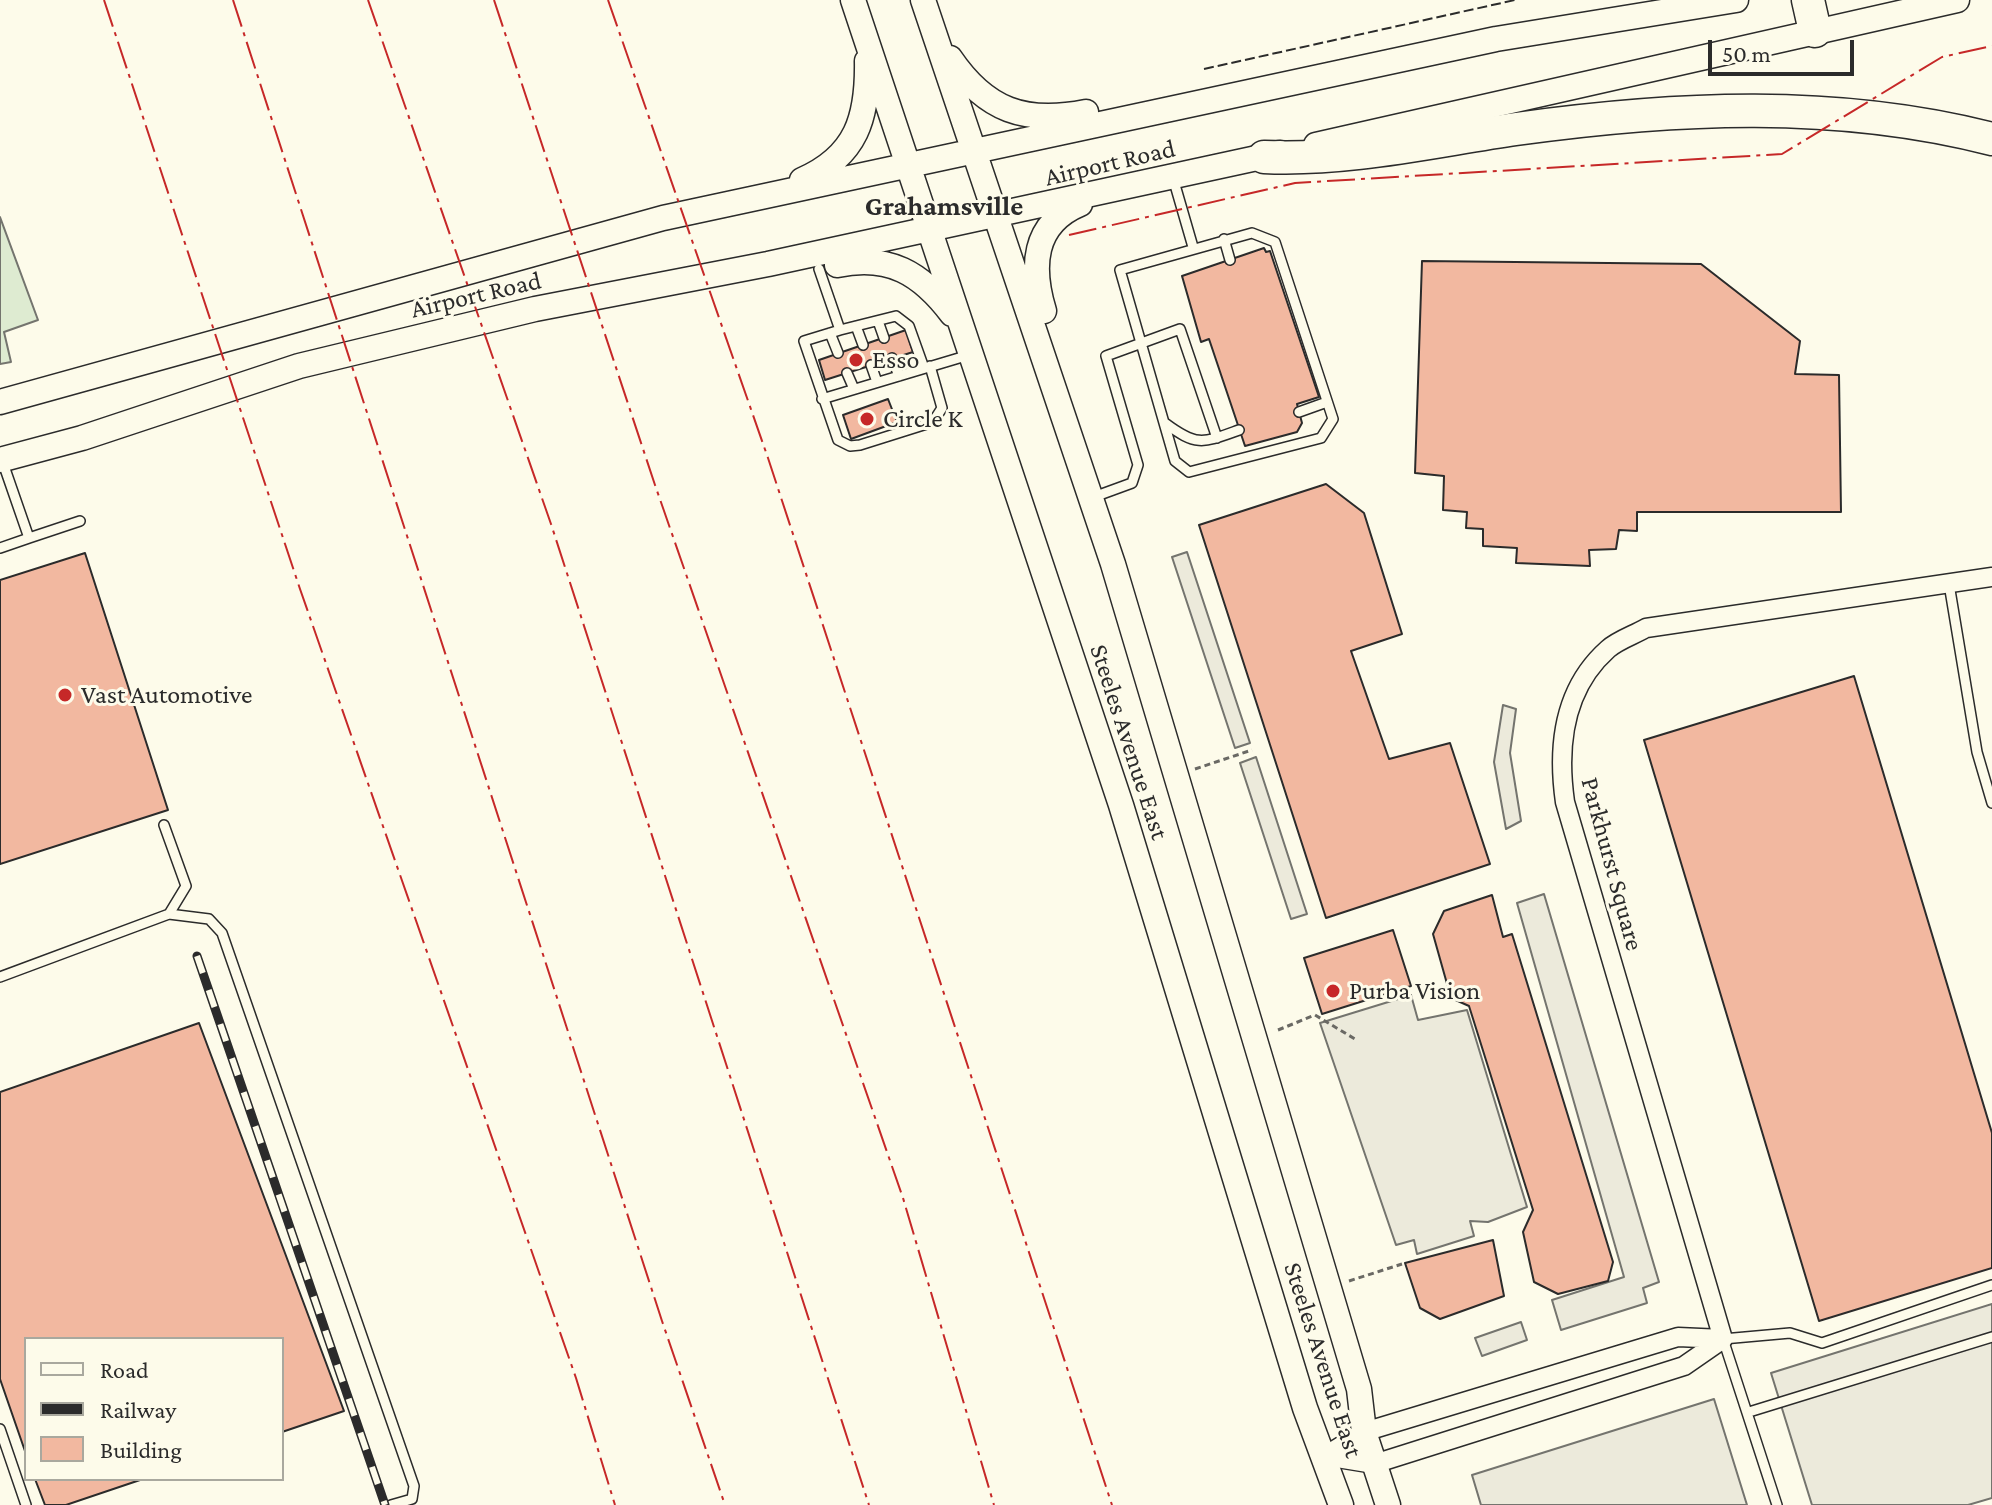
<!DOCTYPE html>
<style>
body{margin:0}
#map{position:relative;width:1992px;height:1505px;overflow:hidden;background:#fdfbea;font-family:"Crimson Pro",serif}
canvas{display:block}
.legend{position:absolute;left:24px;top:1337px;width:260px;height:144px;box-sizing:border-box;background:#fdfbea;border:2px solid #a9a89e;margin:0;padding:10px 14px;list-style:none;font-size:24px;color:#2b2b2b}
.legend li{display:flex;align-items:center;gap:16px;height:40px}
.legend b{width:40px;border:2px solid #a9a89e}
.scale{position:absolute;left:1708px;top:40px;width:146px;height:36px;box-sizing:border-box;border:4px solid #2b2b2b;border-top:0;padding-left:10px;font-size:24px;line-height:28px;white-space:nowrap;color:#2b2b2b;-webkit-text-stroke:6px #fdfbea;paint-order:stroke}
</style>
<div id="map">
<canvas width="1992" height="1505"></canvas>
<ul class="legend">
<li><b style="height:10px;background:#fdfbea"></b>Road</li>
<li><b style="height:10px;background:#2b2b2b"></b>Railway</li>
<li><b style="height:22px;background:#f2b8a0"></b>Building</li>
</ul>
<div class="scale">50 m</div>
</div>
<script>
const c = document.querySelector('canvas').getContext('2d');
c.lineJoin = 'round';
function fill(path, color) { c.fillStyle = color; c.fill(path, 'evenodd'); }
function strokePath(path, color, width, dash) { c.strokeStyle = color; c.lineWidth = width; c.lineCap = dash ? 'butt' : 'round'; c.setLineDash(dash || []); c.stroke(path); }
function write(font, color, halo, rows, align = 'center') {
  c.font = font + ' "Crimson Pro",serif'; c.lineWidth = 6; c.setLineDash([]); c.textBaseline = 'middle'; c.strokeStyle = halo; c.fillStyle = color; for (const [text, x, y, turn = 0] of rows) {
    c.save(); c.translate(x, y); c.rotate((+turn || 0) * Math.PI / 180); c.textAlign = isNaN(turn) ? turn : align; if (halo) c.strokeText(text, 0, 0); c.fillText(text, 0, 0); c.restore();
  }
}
const green = new Path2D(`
 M0,217L38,320L4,332L11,362L0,364Z`);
fill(green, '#deebd1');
strokePath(green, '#74746e', 2);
const parking = new Path2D(`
 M1187,552L1250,743L1235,748L1172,557Z
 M1503,705L1516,709L1510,753L1521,821L1506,829L1494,762Z
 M1256,757L1307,914L1291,919L1240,763Z
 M1544,894L1659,1282L1643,1288L1647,1303L1561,1330L1552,1300L1624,1277L1517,903Z
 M1411,995L1418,1020L1467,1010L1527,1207L1488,1222L1470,1221L1474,1236L1417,1254L1414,1240L1396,1245L1320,1023Z
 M1992,1304V1498L1968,1505H1812L1771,1373Z
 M1521,1322L1527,1340L1482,1356L1475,1338Z
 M1714,1399L1747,1505H1481L1472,1475Z`);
fill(parking, '#eceadb');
strokePath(parking, '#74746e', 2);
const building = new Path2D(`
 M1264,248L1266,252L1270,251L1319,397L1297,404L1302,423L1297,432L1245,446L1209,339L1201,342L1182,276Z
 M1422,261L1701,264L1800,341L1795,374L1839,375L1841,512H1637V531L1619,530L1616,549L1589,550L1590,566L1516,563L1517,548L1483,546V529L1466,528L1467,512L1443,510L1444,476L1415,473Z
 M906,330L913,352L825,380L819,360Z
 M888,399L897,422L851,439L843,415Z
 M1326,484L1364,513L1402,634L1351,651L1389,759L1450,743L1490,864L1326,918L1199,525Z
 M85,553L168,810L0,864V580Z
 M1854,676L1992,1133V1268L1819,1321L1644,740Z
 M1492,895L1503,937L1512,934L1613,1262L1608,1281L1558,1294L1534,1282L1523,1232L1533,1210L1469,1006L1451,998L1433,934L1444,911Z
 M1393,930L1411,986L1322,1014L1304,958Z
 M199,1023L344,1411L282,1432V1339H26V1454L0,1379V1092Z
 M1493,1240L1504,1296L1440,1319L1420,1308L1405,1263Z
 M35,1479H143L66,1505H45Z`);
fill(building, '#f2b8a0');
strokePath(building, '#2b2b2b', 2);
const service = new Path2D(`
 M1173,178L1193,247
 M1252,233L1275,242L1333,419L1321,438L1189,472L1175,461L1120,270Z
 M1224,239L1230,260
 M819,269L840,330L804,341L838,440L850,446L860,445L933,422L942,408L930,366
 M878,321L884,338
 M856,326L863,345
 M840,330L896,316L909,326L924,368
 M830,333L838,353
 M892,358L899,376
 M871,365L877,382
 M847,373L854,389
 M822,399L969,355
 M1299,412L1327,402
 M1165,423C1197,447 1203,443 1239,430
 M1091,498L1132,483L1138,465L1106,356L1180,329L1217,438
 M29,538L80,521
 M0,548L29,538L3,463
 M1949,584L1977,752L1992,803
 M164,825L186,886L169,914
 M0,977L169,914L209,919L222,933L414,1486L412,1499L391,1505
 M1749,1412L1992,1337
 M0,1429L26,1505
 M1777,1505L1723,1339L1790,1333L1822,1343L1992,1285`);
const minor = new Path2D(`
 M1723,1339L1565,802C1557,746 1563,689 1608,649C1618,640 1634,635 1646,628L1992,577
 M1325,1456L1374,1464L1684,1366L1723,1339
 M1325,1456L1364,1432L1678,1337L1723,1339`);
const secondary = new Path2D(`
 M853,0L1121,805L1305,1408L1341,1505
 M923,0L1113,564L1359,1389L1364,1432L1388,1505
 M950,58C986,111 1025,124 1086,112
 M1316,145L1957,0
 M802,180C857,156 868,117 867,61
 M837,265C889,254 921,273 952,314
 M1044,311C1031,268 1032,224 1080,204
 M0,402L663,218L1496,39L1736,0
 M0,460L82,438L299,366L535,309L768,264L1280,153`);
const motorway = new Path2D(`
 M1808,0L1815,31
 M1264,157C1348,161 1433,141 1516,129C1675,107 1835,99 1992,139`);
strokePath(service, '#2b2b2b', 12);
strokePath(minor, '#2b2b2b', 21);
strokePath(secondary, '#2b2b2b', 27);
strokePath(motorway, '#2b2b2b', 35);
strokePath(new Path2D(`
 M1195,769L1252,750
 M1278,1030L1315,1015L1355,1039
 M1349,1281L1402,1264`), '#6a6964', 3, [6, 4]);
strokePath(service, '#fdfbea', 9);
strokePath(minor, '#fdfbea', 18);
strokePath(secondary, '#fdfbea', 24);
strokePath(motorway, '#fdfbea', 32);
const rail = new Path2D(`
 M197,956L385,1505`);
strokePath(rail, '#2b2b2b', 9);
strokePath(rail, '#fdfbea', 6, [18]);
strokePath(new Path2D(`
 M1204,69L1515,0`), '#2b2b2b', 2, [10, 4]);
strokePath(new Path2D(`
 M104,0L300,589L576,1378L615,1505
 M233,0L662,1321L725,1505
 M368,0L551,524L869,1505
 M494,0L655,485L903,1198L994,1505
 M608,0L768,458L1112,1505
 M1069,235L1295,183L1782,154L1942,57L1992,46`), '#c62828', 2, [28, 6, 4, 6]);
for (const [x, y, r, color] of [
 [856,360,8,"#c62828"],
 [867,419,8,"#c62828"],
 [65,695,8,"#c62828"],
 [1333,991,8,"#c62828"]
]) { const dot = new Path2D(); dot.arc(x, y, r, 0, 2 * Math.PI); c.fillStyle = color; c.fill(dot); strokePath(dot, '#fdfbea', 3); }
write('26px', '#2b2b2b', '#fdfbea', [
 ["Airport Road",1110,163,-13],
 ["Airport Road",476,295,-13],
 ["Steeles Avenue East",1129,742,72],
 ["Parkhurst Square",1612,864,75],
 ["Steeles Avenue East",1323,1360,72]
]);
write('26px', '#2b2b2b', '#fdfbea', [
 ["Esso",872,360],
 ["Circle K",883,419],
 ["Vast Automotive",81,695],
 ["Purba Vision",1349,991]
], 'left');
write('bold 28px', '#2b2b2b', '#fdfbea', [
 ["Grahamsville",944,206]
]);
</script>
